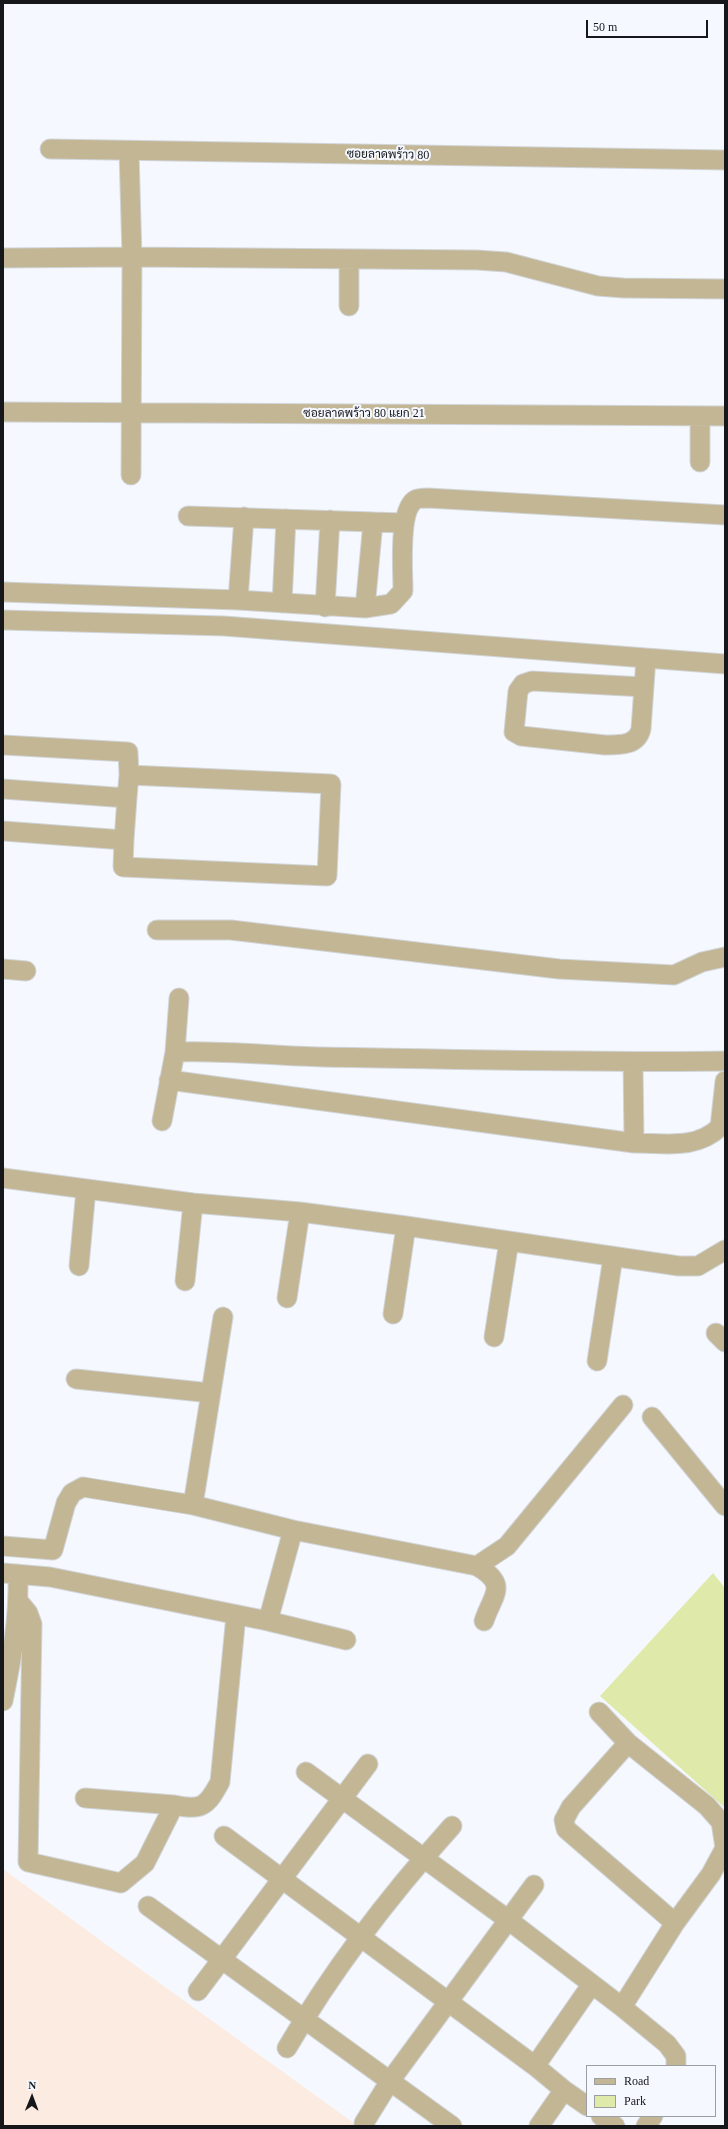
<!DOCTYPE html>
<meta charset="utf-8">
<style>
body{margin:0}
#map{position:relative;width:728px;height:2129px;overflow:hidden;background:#f5f9ff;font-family:"Times New Roman",serif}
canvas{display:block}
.frame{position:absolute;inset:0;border:4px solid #15171a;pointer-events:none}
.legend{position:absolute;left:586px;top:2065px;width:130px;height:52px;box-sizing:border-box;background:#f5f9ff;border:1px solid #9b9fa3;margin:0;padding:5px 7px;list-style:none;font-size:12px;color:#15171a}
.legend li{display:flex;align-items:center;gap:8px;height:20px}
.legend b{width:20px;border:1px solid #9b9fa3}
.north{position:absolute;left:12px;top:2077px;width:40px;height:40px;-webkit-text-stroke:3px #f5f9ff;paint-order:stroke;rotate:1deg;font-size:11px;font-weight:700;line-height:16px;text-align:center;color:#15171a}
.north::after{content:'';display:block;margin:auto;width:14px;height:18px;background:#15171a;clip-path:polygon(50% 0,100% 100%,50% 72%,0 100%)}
.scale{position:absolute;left:586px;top:20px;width:122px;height:18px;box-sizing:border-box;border:2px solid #15171a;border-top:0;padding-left:5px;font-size:12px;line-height:14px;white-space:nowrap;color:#15171a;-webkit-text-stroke:3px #f5f9ff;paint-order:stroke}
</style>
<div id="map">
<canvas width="728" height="2129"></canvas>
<div class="frame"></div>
<ul class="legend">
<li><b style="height:5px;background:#c3b694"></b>Road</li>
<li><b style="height:11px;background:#dfe9a9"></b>Park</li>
</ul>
<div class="north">N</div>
<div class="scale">50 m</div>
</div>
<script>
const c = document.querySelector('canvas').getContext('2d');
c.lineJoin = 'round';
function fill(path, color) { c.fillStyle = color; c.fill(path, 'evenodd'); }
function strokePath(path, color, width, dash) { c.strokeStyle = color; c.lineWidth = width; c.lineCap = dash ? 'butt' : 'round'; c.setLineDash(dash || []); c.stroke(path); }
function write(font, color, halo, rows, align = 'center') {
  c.font = font + ' "Times New Roman",Sarabun,serif'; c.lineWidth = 4; c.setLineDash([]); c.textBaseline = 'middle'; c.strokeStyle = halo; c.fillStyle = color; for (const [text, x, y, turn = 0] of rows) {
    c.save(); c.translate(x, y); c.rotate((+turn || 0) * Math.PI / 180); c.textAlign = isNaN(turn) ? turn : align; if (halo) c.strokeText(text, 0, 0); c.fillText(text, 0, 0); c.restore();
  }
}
fill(new Path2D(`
 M3,1869L100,1940L358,2126H3Z`), '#fcebe0');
fill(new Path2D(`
 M713,1573L725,1588V1808L600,1696Z`), '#dfe9a9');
const minor = new Path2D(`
 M50,149L725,160
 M129,151L132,257L131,475
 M3,258L132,257L477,260L506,262L598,286L623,288L725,289
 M349,306V259
 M3,412L725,416
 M700,462V416
 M188,516L404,523
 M3,592L238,600L365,608L391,604L403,591C403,572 398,511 415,500C418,498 424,498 428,498L725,515
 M238,600L244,517
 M282,603L286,519
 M325,607L330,520
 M365,608L373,522
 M3,620L224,626L725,664
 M644,687L532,681L523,684L518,691L514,732L521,736L605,745C619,745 637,746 641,729L646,658
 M3,745L128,752L129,775L331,784L327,876L123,867L124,840L3,831
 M3,789L127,798L129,775
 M124,840L127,798
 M157,930H231L559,969L674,975L702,962L725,957
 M3,969L26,971
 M175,1052L179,998
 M633,1062L634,1143
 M169,1080L634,1143C665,1143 696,1150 720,1127L725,1081
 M162,1121L175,1052C224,1050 274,1056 323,1057C457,1059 591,1063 725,1061
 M3,1178L193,1203L300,1212L406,1226L679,1266H698L725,1250
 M79,1266L86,1189
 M185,1281L193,1203
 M287,1298L300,1212
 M393,1314L406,1226
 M716,1333L725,1342
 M494,1337L509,1241
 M597,1361L613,1257
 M76,1379L211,1393
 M652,1417L725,1506
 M193,1505L223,1317
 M3,1546L53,1550L66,1503L72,1493L83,1487L193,1505L293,1530L477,1566L507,1546L623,1405
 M477,1566C509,1585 493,1594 484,1621
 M3,1573L50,1577L268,1621L346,1640
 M19,1602L28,1613L32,1624L28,1862L121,1883L145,1863L174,1805
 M268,1621L293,1530
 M3,1701C12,1658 19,1618 18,1574
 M599,1712L628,1743L707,1806L721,1822L725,1848L711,1874L675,1923L622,2007
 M628,1743L571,1807L564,1820L566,1829L675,1923
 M306,1772L507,1919L622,2007L667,2044L676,2056V2066
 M85,1798L174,1805C202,1811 207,1806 220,1782L236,1615
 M224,1836L535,2066L564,2090L587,2106
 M148,1906L452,2126
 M198,1991L368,1764
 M287,2048C333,1969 391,1894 452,1826
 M535,2066L592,1984
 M601,2116L615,2126
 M364,2123L390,2081L534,1885
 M539,2126L564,2090
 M646,2126L653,2116`);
strokePath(minor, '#d1d5da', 21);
strokePath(minor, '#c3b694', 19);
write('12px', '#15171a', '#f5f9ff', [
 ["ซอยลาดพร้าว 80",388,155,1],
 ["ซอยลาดพร้าว 80 แยก 21",364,414]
]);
</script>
